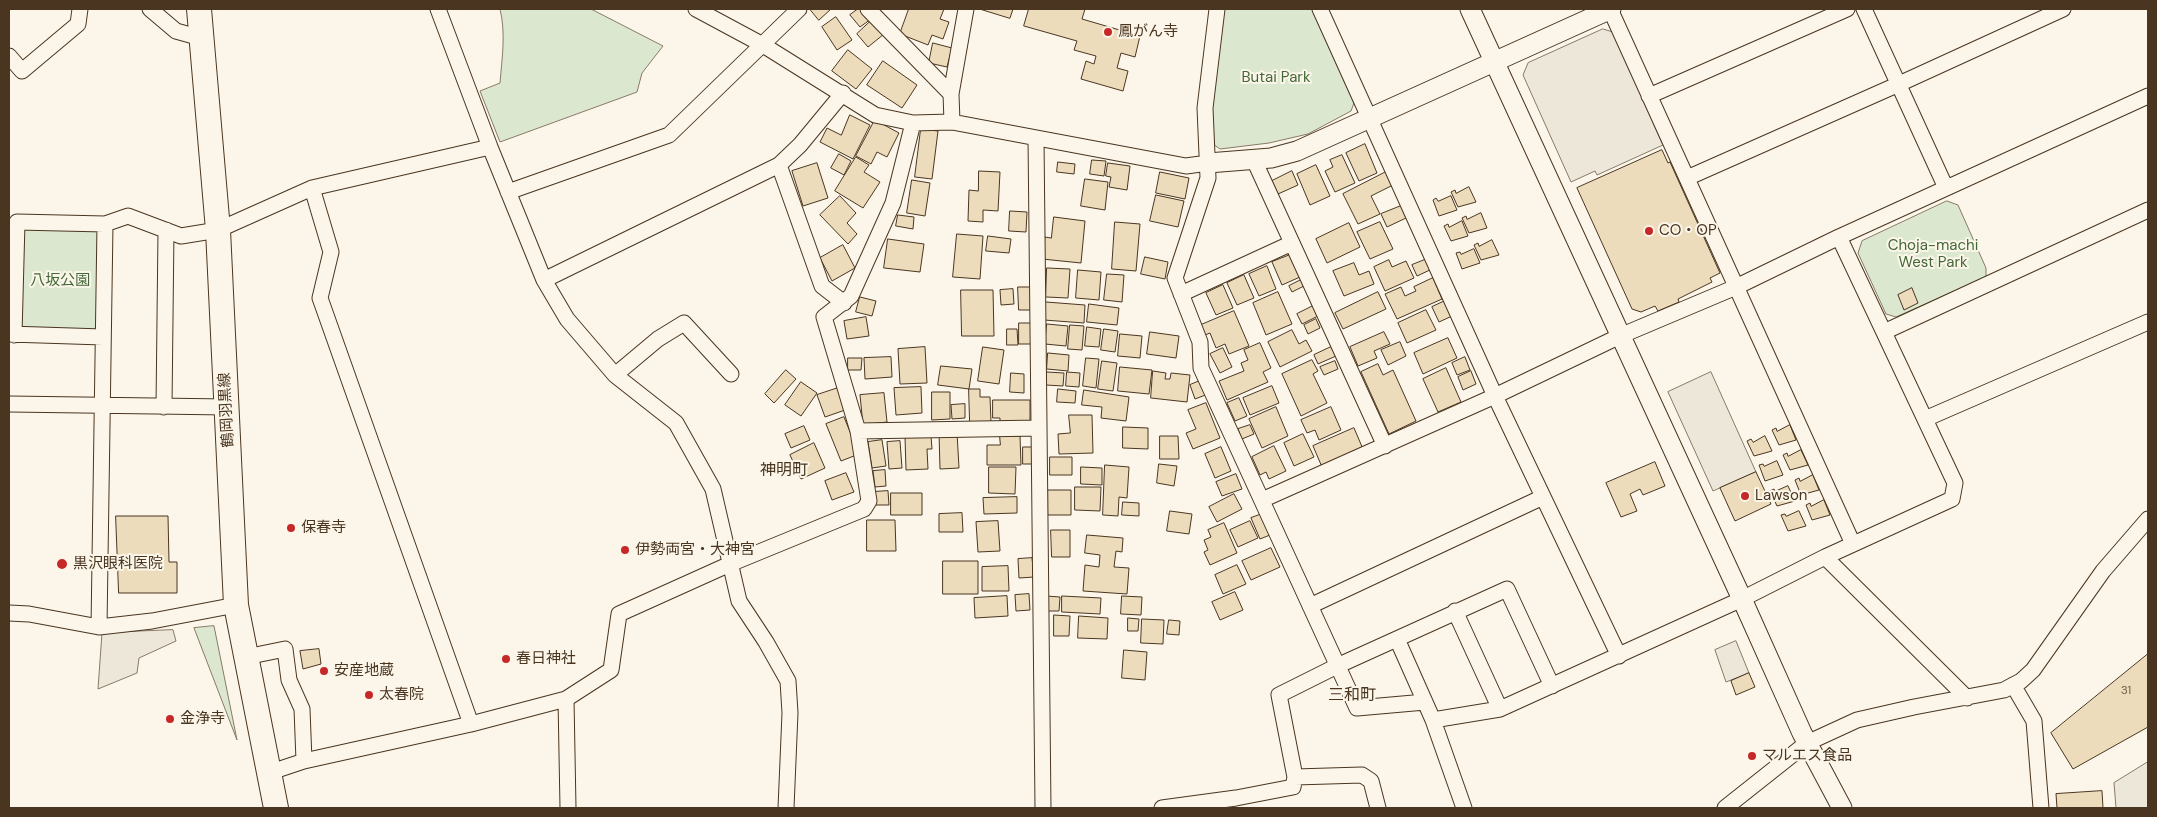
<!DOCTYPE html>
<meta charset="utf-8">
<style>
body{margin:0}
#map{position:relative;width:2157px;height:817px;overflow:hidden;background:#fbf6e9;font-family:"DM Sans",sans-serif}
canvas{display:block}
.frame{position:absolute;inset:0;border:10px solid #4a3520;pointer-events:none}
</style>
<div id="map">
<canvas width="2157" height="817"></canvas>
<div class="frame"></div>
</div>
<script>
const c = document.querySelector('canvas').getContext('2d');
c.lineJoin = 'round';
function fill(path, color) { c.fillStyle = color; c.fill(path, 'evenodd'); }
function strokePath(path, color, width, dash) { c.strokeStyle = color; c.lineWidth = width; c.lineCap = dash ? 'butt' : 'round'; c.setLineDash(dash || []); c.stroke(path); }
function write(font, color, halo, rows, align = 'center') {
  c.font = font + ' "DM Sans","Noto Sans JP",sans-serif'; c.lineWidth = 4; c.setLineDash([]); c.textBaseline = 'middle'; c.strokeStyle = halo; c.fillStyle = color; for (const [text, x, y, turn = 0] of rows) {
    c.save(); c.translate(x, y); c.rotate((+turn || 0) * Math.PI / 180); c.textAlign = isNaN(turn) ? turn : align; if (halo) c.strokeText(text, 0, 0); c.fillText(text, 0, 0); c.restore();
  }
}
const green = new Path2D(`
 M500,9H591L663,46L642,73L637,92L500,142L480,91L500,83C502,58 506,33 500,9Z
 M1223,9H1312L1354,103L1351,111L1308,134L1269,143L1220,149L1213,144L1210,109Z
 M1947,201L1958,205L1986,268V277L1896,317L1886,314L1858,253L1862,241Z
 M21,226L99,230L98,333L19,331Z
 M214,626L237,740L194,628Z`);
fill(green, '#dce7d0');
strokePath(green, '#887966', 1);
const parking = new Path2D(`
 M1603,29L1613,32L1663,145L1597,175L1595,171L1571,182L1523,75L1528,63Z
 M1711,372L1756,472L1713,491L1668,392Z
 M173,630L176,641L139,658L137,673L98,689L102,633Z
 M1736,641L1749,673L1726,682L1715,650Z
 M2148,762V808H2116L2114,783Z`);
fill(parking, '#ede7d9');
strokePath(parking, '#887966', 1);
const building = new Path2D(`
 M810,9H831L819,20Z
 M858,9H863L871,19L860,27L850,15Z
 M909,9H944L940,19L949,22L943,39L932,35L928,45L900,34Z
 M980,9H1013L1010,18Z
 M1029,9H1085L1082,19L1140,36L1135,57L1121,53L1117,68L1128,71L1123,91L1081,79L1086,61L1094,64L1096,56L1074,50L1077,41L1024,26Z
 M836,17L852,40L837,50L822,27Z
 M872,20L884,34L868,47L857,34Z
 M933,43L952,48L947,67L929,63Z
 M848,50L872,69L856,89L832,71Z
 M883,61L917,85L902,108L867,85Z
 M850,115L870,125L853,159L820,142L827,128L841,135Z
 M875,120L899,133L887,157L877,152L871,164L856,156Z
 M921,129L938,131L932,179L915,177Z
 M1365,144L1377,173L1359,181L1346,153Z
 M1662,150L1668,163L1670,162L1720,273L1710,278L1712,282L1678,299L1679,302L1658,311L1655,306L1641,312L1632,309L1577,188Z
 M839,154L851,161L844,175L831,168Z
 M1342,155L1355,183L1335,192L1325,171L1333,167L1330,160Z
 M856,157L869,165L864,172L880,182L863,208L835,191Z
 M1092,160L1106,161L1104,176L1090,174Z
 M1058,162L1075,164L1074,174L1057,172Z
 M817,163L828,198L803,206L792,171Z
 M1108,163L1130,166L1127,190L1109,187L1111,177L1106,176Z
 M1316,165L1330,196L1310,205L1297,174Z
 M979,171L1000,172L998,211L983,210V222L968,221L969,190L978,191Z
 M1292,171L1298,185L1278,194L1272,181Z
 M1160,172L1189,178L1185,199L1156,193Z
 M1386,172L1393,185L1371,196L1380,214L1358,224L1343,194Z
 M1085,179L1108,182L1105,210L1081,206Z
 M912,180L930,183L925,216L907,213Z
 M1469,187L1476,202L1458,207L1451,192L1455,190L1456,193Z
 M1156,195L1184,201L1178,227L1150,221Z
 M840,196L856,213L847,223L857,234L848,244L820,215Z
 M1451,196L1457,210L1439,216L1433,200L1436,198L1438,201Z
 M1401,206L1406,218L1387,227L1381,214Z
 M1010,211L1027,212L1026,232L1009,231Z
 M1481,213L1487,228L1469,233L1462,218L1466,216L1467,219Z
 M898,215L914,217L913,229L896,226Z
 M1054,217L1085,221L1081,263L1042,259L1045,237L1051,238Z
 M1462,221L1468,236L1451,241L1444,226L1448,224L1449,227Z
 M1115,222L1140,224L1136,271L1112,269Z
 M1380,222L1393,249L1370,259L1357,232Z
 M1349,223L1360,247L1327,263L1316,239Z
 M957,234L983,236L980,279L953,277Z
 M988,236L1011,239L1009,253L986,251Z
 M888,239L924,244L920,272L884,268Z
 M1492,240L1499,255L1481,260L1474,245L1478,243L1479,246Z
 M843,245L855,268L832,281L820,258Z
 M1474,249L1480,263L1462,269L1456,253L1460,252L1461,254Z
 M1290,255L1300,277L1282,285L1272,262Z
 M1145,257L1168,262L1165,279L1141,274Z
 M1427,259L1432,269L1417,276L1412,265Z
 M1389,260L1392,267L1406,261L1414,278L1385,291L1374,267Z
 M1354,263L1359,275L1369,271L1374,284L1344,296L1333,271Z
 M1267,266L1276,289L1259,296L1249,274Z
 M1047,268L1070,269L1068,298L1046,297Z
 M1078,270L1101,272L1099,300L1076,298Z
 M1107,274L1124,275L1122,302L1104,300Z
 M1244,275L1254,298L1237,305L1227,283Z
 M1433,278L1442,299L1397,319L1385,294L1401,287L1405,296L1416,291L1414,287Z
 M1301,280L1304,286L1292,292L1289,286Z
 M1223,285L1233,308L1216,315L1206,293Z
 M1018,287H1031V310H1019Z
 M1912,288L1918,303L1904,310L1898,295Z
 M1013,289L1014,304L1001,305L1000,290Z
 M961,290H993L994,336H962Z
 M1278,292L1292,324L1266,335L1253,303Z
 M1378,292L1386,309L1343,329L1335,313Z
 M860,297L876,301L872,316L856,312Z
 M1445,301L1452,316L1439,322L1432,307Z
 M1046,302L1085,305L1084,323L1044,320Z
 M1089,304L1119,308L1117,325L1087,322Z
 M1313,306L1318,316L1302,324L1297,314Z
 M1426,310L1436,330L1407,343L1398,323Z
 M1234,311L1249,346L1229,354L1225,344L1216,348L1210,333L1205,335L1201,325Z
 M866,317L869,336L847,339L844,321Z
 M1316,319L1320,328L1308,334L1304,325Z
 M1019,323H1031V344H1019Z
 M1047,324L1068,326L1066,346L1045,344Z
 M1070,325L1084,326L1082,350L1068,349Z
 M1087,327L1101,329L1099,347L1085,346Z
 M1007,329H1017L1018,345H1007Z
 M1104,329L1118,331L1115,352L1101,350Z
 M1292,330L1299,344L1306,340L1312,351L1280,367L1268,342Z
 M1150,332L1179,336L1176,358L1147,354Z
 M1384,332L1390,344L1374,351L1377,358L1358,366L1350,347Z
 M1120,334L1142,336L1140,358L1118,356Z
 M1448,338L1457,358L1423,374L1414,353Z
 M1400,342L1406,356L1388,365L1381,350Z
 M1260,343L1271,368L1263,372L1268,382L1227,400L1219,381L1244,371L1241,363L1248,360L1244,350Z
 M925,347L927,383L900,384L898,349Z
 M983,347L1004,350L999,384L978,381Z
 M1331,347L1336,356L1318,364L1314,355Z
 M1223,348L1232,367L1220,373L1210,354Z
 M1048,353L1069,355L1068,371L1047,369Z
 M891,357L892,377L865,379L864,358Z
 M1465,357L1470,370L1457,375L1452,363Z
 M848,358H862L861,370H848Z
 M1086,358L1099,359L1096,388L1083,386Z
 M1312,360L1318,371L1313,374L1327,403L1301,416L1282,374Z
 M1102,361L1117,363L1113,391L1098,389Z
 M1335,361L1338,369L1324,375L1320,367Z
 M1378,364L1383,375L1393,370L1416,421L1389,434L1361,372Z
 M941,366L972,369L969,389L938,385Z
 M1120,367L1152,370L1149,394L1118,391Z
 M1446,368L1461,402L1438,412L1423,379Z
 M786,370L796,379L774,403L765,394Z
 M1153,371L1166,373L1165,379H1170L1171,373L1190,375L1187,402L1151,398Z
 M1471,371L1476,384L1463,390L1458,377Z
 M1047,372L1064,373L1063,386L1046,385Z
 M1067,372L1080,373L1079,387L1066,386Z
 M1011,373L1024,374V393L1010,392Z
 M1202,380L1208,394L1195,399L1190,385Z
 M801,382L817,393L801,416L785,405Z
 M1272,386L1279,403L1250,415L1243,398Z
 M841,387L848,409L825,417L817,395Z
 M921,387L922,413L896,415L894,388Z
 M969,389H980V397H990L991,422H970Z
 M1058,389L1076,391L1075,403L1057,402Z
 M1084,390L1129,397L1126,421L1101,418L1102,407L1082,405Z
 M932,392H950V419L932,420Z
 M884,393L887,422L863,425L860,395Z
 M1239,398L1247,416L1235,421L1227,403Z
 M993,400H1030V423L1000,422V418H993Z
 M1206,403L1220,438L1193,449L1186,433L1196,429L1188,410Z
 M965,404V418L952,419L951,405Z
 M1276,407L1288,436L1262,448L1249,419Z
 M1331,407L1341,430L1319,440L1315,430L1307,433L1301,420Z
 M1069,415H1092L1093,453L1059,454L1058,434L1070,433Z
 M844,417L859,454L841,461L826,424Z
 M1250,425L1254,434L1242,439L1238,429Z
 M1790,425L1796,440L1779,445L1772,430L1776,428L1777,431Z
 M804,426L810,440L791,448L785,434Z
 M1123,427L1148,428V449L1123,448Z
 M1354,428L1363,449L1322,467L1313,446Z
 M957,432L959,468L940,469L939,433Z
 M1303,434L1314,457L1294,466L1284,443Z
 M931,436L932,449H927L928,469L906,470L905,437Z
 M1000,436H1020L1021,465H987V445H1000Z
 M1160,436H1178L1179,459H1160Z
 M1765,436L1772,451L1754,456L1747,441L1751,439L1753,442Z
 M882,440L886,466L872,468L868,442Z
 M900,441L902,468L889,469L887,442Z
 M814,443L825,468L801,479L790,455Z
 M1274,446L1286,471L1269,479L1266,472L1260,475L1252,457Z
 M1023,447H1034L1033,464H1023Z
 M1221,447L1231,471L1215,478L1205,454Z
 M1801,450L1808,465L1790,470L1783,455L1787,453L1788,456Z
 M1050,457H1072V475H1050Z
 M1777,461L1783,475L1765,481L1759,465L1763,464L1764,466Z
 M1655,462L1665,486L1643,495L1640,489L1630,494L1637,511L1621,517L1606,483Z
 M1159,464L1177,466L1174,486L1157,483Z
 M1105,465L1129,467L1127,498L1119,497L1118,516L1103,515Z
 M989,467H1016L1015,494L989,493Z
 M1081,467L1102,468V485L1081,484Z
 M885,470L886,486L875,487L873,471Z
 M1756,472L1771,504L1735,521L1720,488Z
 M846,473L854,492L832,500L825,481Z
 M1236,474L1242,489L1222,496L1216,482Z
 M1813,475L1819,490L1801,495L1795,480L1799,478L1800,481Z
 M1788,486L1795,501L1777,506L1770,491L1774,489L1775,491Z
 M1075,487H1101L1100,511L1075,510Z
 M1048,490H1071V515H1048Z
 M888,491L889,505H874L873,492Z
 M891,493H922V515H891Z
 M1234,494L1242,509L1217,522L1209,507Z
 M1017,497V513L984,514L983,498Z
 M1824,500L1830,515L1812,520L1806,505L1810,503L1811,506Z
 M1123,502L1139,503V516L1122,515Z
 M1170,511L1192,514L1189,534L1167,531Z
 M1799,511L1806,526L1788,531L1781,515L1785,514L1786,516Z
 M962,513L963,532H939V514Z
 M1262,514L1270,535L1260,539L1251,518Z
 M116,516H168L169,562H177V593H119Z
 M867,520H895L896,551H867Z
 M998,521L1000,551L978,552L976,522Z
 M1250,521L1258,538L1238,547L1230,530Z
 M1224,523L1237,553L1210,565L1204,552L1208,550L1204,540L1211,537L1208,530Z
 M1051,530H1070V557H1052Z
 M1087,535L1123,538L1122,552L1116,551L1114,567L1129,568L1127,594L1083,591L1085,565L1099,567L1100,555L1085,553Z
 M1271,548L1280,567L1251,580L1242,561Z
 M1032,558L1034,577L1019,578L1018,559Z
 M943,561H978V594H943Z
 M1237,565L1246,584L1223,594L1215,575Z
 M1008,566L1009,591H982V567Z
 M1235,592L1243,610L1220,620L1212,602Z
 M1029,594L1030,610L1016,611L1015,595Z
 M1007,596L1008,616L975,618L974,598Z
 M1046,596L1060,597L1059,611H1045Z
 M1062,596L1101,598L1100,614L1062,612Z
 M1122,596L1142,597L1141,615L1121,614Z
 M1054,615L1070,616L1069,636H1054Z
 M1079,616L1108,618L1107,639L1078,638Z
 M1128,618L1139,619L1138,631H1128Z
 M1142,619L1164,620L1163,644L1141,643Z
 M1169,620L1180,621L1179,635L1167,634Z
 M319,649L321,664L303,669L300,651Z
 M1124,650L1147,652L1145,680L1122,678Z
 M2148,654V727L2073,769L2051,733Z
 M1749,673L1755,687L1736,695L1731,681Z
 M2102,791L2103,808H2057L2056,794Z`);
fill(building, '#ecdcbc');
strokePath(building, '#4a3520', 1);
const minor = new Path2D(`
 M150,9L176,31L201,38
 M438,9L490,147L544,280L567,319L615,375L676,423L713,489L739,601L766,642L788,681L790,713L786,808
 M696,9L763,45L875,115L913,123L952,122L1186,166L1208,163
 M868,9L951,94
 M1217,9L1205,108L1208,178L1175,278L1200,342L1201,368L1357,708L1425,702
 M1320,9L1495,396L1619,656
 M1610,9L1853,544
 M1864,9L1946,188
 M9,56L22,71L78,24L80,9
 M1649,96L1847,9
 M952,122L951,94L966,9
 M1036,138L1043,808
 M1254,160L1385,446
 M779,165L800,145L843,93
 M1687,178L1899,84L2063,9
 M312,188L331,252L320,298L471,724
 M508,192L669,135L799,9
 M544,280L779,165L822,286L844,303
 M1181,294L1292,243
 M1884,332L2148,210
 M9,334L103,337
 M14,335L17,222L105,224L128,216L181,236L218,230L312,188L490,147
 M615,375L658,339L684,323L731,374
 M9,404L228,407
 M164,407L166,230
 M1925,419L2148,322
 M858,431L1039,428
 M1262,500L1495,396L1620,336L1736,287L1839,237L2148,96
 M1825,557L1967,698
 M1310,606L1543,497
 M1455,611L1500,709
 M9,613L29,614L99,627L152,621L236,605
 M99,627L105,224
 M1397,639L1433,720L1464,808
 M246,657L285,649L289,680L302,709L304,761
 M2013,685L2034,721L2041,808
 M566,699L568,808
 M1433,720L1500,709L1742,599L1825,557L1952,499L1955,483L1839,237
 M271,772L304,761L471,724L566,699L611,670L619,614L730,564L864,509L869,501L858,431L824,317L851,296L893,203L913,123
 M1295,777L1362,775L1371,781L1378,808
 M1162,808L1236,798L1293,787L1295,777L1279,695L1337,666L1507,589L1552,686
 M1725,808L1807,743L1857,720L1914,707L2004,690L2021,681L2033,670L2103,571L2148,519`);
const tertiary = new Path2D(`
 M1470,9L1742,599L1802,733L1842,808
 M1208,163L1271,158L1297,151L1611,9`);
const primary = new Path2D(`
 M199,9L218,230L236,605L276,808`);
strokePath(minor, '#4a3520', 17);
strokePath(tertiary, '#4a3520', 21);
strokePath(primary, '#4a3520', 26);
strokePath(minor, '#fbf6e9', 15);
strokePath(tertiary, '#fbf6e9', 19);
strokePath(primary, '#fbf6e9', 24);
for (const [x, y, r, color] of [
 [1108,32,5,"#c62828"],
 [1649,231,5,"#c62828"],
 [1745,496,5,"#c62828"],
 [291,528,5,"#c62828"],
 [625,550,5,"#c62828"],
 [62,564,6,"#c62828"],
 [506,659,5,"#c62828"],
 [324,671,5,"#c62828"],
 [369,695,5,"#c62828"],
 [170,719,5,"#c62828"],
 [1752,756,5,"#c62828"]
]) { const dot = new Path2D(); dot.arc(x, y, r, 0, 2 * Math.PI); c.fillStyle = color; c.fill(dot); strokePath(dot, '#fbf6e9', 2); }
write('12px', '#725f47', null, [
 ["31",2126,691]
]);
write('15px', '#4a3520', '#fbf6e9', [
 ["鳳がん寺",1118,32],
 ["CO・OP",1659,231],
 ["Lawson",1755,496],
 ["保春寺",301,528],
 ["伊勢両宮・大神宮",635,550],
 ["黒沢眼科医院",73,564],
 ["春日神社",516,659],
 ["安産地蔵",334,671],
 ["太春院",379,695],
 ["金浄寺",180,719],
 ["マルエス食品",1762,756]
], 'left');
write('15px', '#436837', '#fbf6e9', [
 ["Butai Park",1276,78],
 ["Choja-machi",1933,246],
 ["West Park",1933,263],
 ["八坂公園",60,281]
]);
write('15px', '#4a3520', '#fbf6e9', [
 ["鶴岡羽黒線",227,410,-93]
]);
write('16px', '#4a3520', '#fbf6e9', [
 ["神明町",784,471],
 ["三和町",1352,696]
]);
</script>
